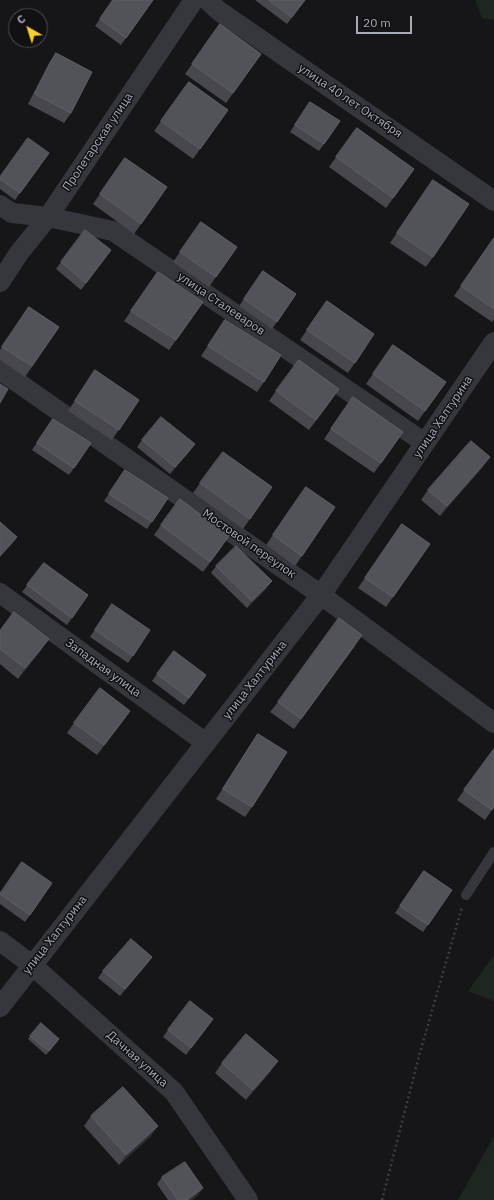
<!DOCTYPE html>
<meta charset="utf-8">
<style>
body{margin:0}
#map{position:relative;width:494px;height:1200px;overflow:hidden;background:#161618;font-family:"IBM Plex Sans",sans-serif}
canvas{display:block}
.north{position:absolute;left:8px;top:8px;width:40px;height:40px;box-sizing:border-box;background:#111113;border:1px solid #4d4e55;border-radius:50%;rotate:321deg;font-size:11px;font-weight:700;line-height:16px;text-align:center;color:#a7aab8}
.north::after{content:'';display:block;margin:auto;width:14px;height:18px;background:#face2b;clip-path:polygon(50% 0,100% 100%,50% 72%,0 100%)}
.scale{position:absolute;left:356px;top:16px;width:56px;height:18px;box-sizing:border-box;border:2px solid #a7aab8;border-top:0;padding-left:5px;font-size:12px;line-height:14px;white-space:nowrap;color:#a7aab8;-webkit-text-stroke:3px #111113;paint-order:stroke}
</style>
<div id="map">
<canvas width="494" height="1200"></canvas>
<div class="north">С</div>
<div class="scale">20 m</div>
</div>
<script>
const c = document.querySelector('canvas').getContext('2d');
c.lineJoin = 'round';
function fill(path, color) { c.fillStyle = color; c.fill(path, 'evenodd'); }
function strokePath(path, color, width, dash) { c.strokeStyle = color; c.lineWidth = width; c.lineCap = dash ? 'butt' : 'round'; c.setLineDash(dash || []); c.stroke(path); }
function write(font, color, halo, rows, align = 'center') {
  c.font = font + ' "IBM Plex Sans",sans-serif'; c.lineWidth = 3; c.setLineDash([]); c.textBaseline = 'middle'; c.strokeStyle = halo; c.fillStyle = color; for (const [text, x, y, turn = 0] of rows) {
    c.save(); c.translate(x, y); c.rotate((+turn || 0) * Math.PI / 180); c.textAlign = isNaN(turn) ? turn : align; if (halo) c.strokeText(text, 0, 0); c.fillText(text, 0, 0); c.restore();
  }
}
fill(new Path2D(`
 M475,0H494V20L482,18Z
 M494,955V1001L468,991Z
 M494,1136V1200H458Z`), '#1d261f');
strokePath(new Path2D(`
 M382,1200L419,1056L462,907`), '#3c3e44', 2.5, [2, 3]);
strokePath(new Path2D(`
 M466,895L494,852`), '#36373d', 10);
strokePath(new Path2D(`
 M207,0L219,11L494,201
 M0,205L12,213L48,217L113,231L425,443
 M0,282L19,253L48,217L194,0
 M0,370L321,595L494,723
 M0,593L206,743
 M0,941L32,965L174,1092L248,1200
 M0,1007L321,595L494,342`), '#36373d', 20);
fill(new Path2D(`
 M113,0H153L121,45L95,26Z
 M255,0H305L287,24Z
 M220,24L261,54L226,103L185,74Z
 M56,53L71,113L64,123L28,104L49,63Z
 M189,82L228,110L193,159L154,131Z
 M310,102L340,121L319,151L290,132Z
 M357,128L407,179L386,208L329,167Z
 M49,153L15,200L0,189V177Z
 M125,158L167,187L134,234L93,204Z
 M433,180V257L426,267L390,243Z
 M201,222L237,247L209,287L173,262Z
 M494,238V319L492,322L454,296Z
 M111,250L81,290L56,269L61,262Z
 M263,271L296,294L272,329L239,306Z
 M158,272L203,302L169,350L124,321Z
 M327,301L374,334L348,373L300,340Z
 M29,307L59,327L25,377L0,360V350Z
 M225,320L264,382L257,392L201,356Z
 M393,345L446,382L418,421L366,384Z
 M95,370L139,400L112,440L68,411Z
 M276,391L332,399L309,430L269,401Z
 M353,397L403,432L374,473L324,439Z
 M53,419L91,443L69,475L32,450Z
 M142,440L190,451L170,474L137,447Z
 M483,467L440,516L421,500L428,490Z
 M125,470L168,498L147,529L104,501Z
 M200,483L272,487L243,529L193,493Z
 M306,487L302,556L295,566L266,545Z
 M402,524L430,544L386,607L358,588Z
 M161,525L222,546L203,572L154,535Z
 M44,563L88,595L67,625L22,592Z
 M216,566L267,588L247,608L211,573Z
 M112,604L150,630L128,663L90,637Z
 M0,631L42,649L18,679L0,664Z
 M355,646L294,729L270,712L278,702Z
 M157,674L206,675L184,705L152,681Z
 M123,721L97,755L67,733L74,723Z
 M258,734L252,807L245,817L216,799L251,744Z
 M494,749V807L485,820L457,800Z
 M424,871L452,890L423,932L395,913Z
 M52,883L25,922L0,904V893Z
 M152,957L147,964L120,996L98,978L103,971Z
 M213,1019L186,1055L163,1037L168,1030Z
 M30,1036L59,1039L46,1055L28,1039Z
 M222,1063L271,1071L246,1100L215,1073Z
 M91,1116L151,1136L119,1165L84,1126Z
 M162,1177L198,1195L192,1200H168L157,1184Z`), '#47474d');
fill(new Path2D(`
 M195,444L190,451L170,474L175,467Z
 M490,457L483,467L440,516L447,506Z
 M17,537L12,544L0,557V556Z
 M272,581L267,588L247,608L252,601Z
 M49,639L42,649L18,679L25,668Z
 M130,711L123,721L97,755L104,745Z
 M152,957L147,964L120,996L125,989Z
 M213,1019L208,1026L186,1055L191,1048Z
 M278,1061L271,1071L246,1100L253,1090Z
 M158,1126L151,1136L119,1165L126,1155Z
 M203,1188L198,1195L192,1200H187Z`), '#2f2f33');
const building = new Path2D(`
 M113,0H153L126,38L100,19Z
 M269,0H305L292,17Z
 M220,24L261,54L233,93L192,64Z
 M56,53L92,72L71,113L35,94Z
 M189,82L228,110L200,149L161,121Z
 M310,102L340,121L324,144L295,125Z
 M357,128L414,169L393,198L336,157Z
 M28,138L49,153L20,193L0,179V177Z
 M125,158L167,187L141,224L100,194Z
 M433,180L469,204L433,257L397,233Z
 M201,222L237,247L216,277L180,252Z
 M85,230L111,250L86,283L61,262Z
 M494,238V309L461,286Z
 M263,271L296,294L277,322L244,299Z
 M158,272L203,302L176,340L131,311Z
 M327,301L374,334L355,363L307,330Z
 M29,307L59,327L32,366L2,347Z
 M225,320L281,355L264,382L208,346Z
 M393,345L446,382L425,411L373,374Z
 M299,360L339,389L316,420L276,391Z
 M95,370L139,400L119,430L75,401Z
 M0,384L8,389L0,403Z
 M353,397L403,432L381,463L331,429Z
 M161,417L195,444L175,467L142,440Z
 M53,419L91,443L74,468L37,443Z
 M471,441L490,457L447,506L428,490Z
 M223,452L272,487L250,519L200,483Z
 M125,470L168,498L152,522L109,494Z
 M306,487L335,507L302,556L273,535Z
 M180,499L229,536L210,562L161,525Z
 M0,522L17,537L0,556Z
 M402,524L430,544L393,597L365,578Z
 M236,546L272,581L252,601L216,566Z
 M44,563L88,595L72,618L27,585Z
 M112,604L150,630L133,656L95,630Z
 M14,612L49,639L25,668L0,649V631Z
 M339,618L362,635L301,719L278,702Z
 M174,651L206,675L189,698L157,674Z
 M100,688L130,711L104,745L74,723Z
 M258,734L287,752L252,807L223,789Z
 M494,749V806L492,810L464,790Z
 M22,862L52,883L30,915L0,894Z
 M424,871L452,890L428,925L400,906Z
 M131,939L152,957L125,989L103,971Z
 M190,1001L213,1019L191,1048L168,1030Z
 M41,1023L59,1039L49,1051L30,1036Z
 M246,1034L278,1061L253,1090L222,1063Z
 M123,1087L158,1126L126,1155L91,1116Z
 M185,1162L203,1188L187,1200H178L162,1177Z`);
fill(building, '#525259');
strokePath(building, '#5f6068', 1);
write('12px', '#a7aab8', '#111113', [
 ["улица 40 лет Октября",350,101,34],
 ["Пролетарская улица",98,142,-56],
 ["улица Сталеваров",221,304,34],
 ["улица Халтурина",443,417,-56],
 ["Мостовой переулок",249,544,35],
 ["Западная улица",103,668,36],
 ["улица Халтурина",255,680,-52],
 ["улица Халтурина",55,935,-52],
 ["Дачная улица",137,1059,42]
]);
</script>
